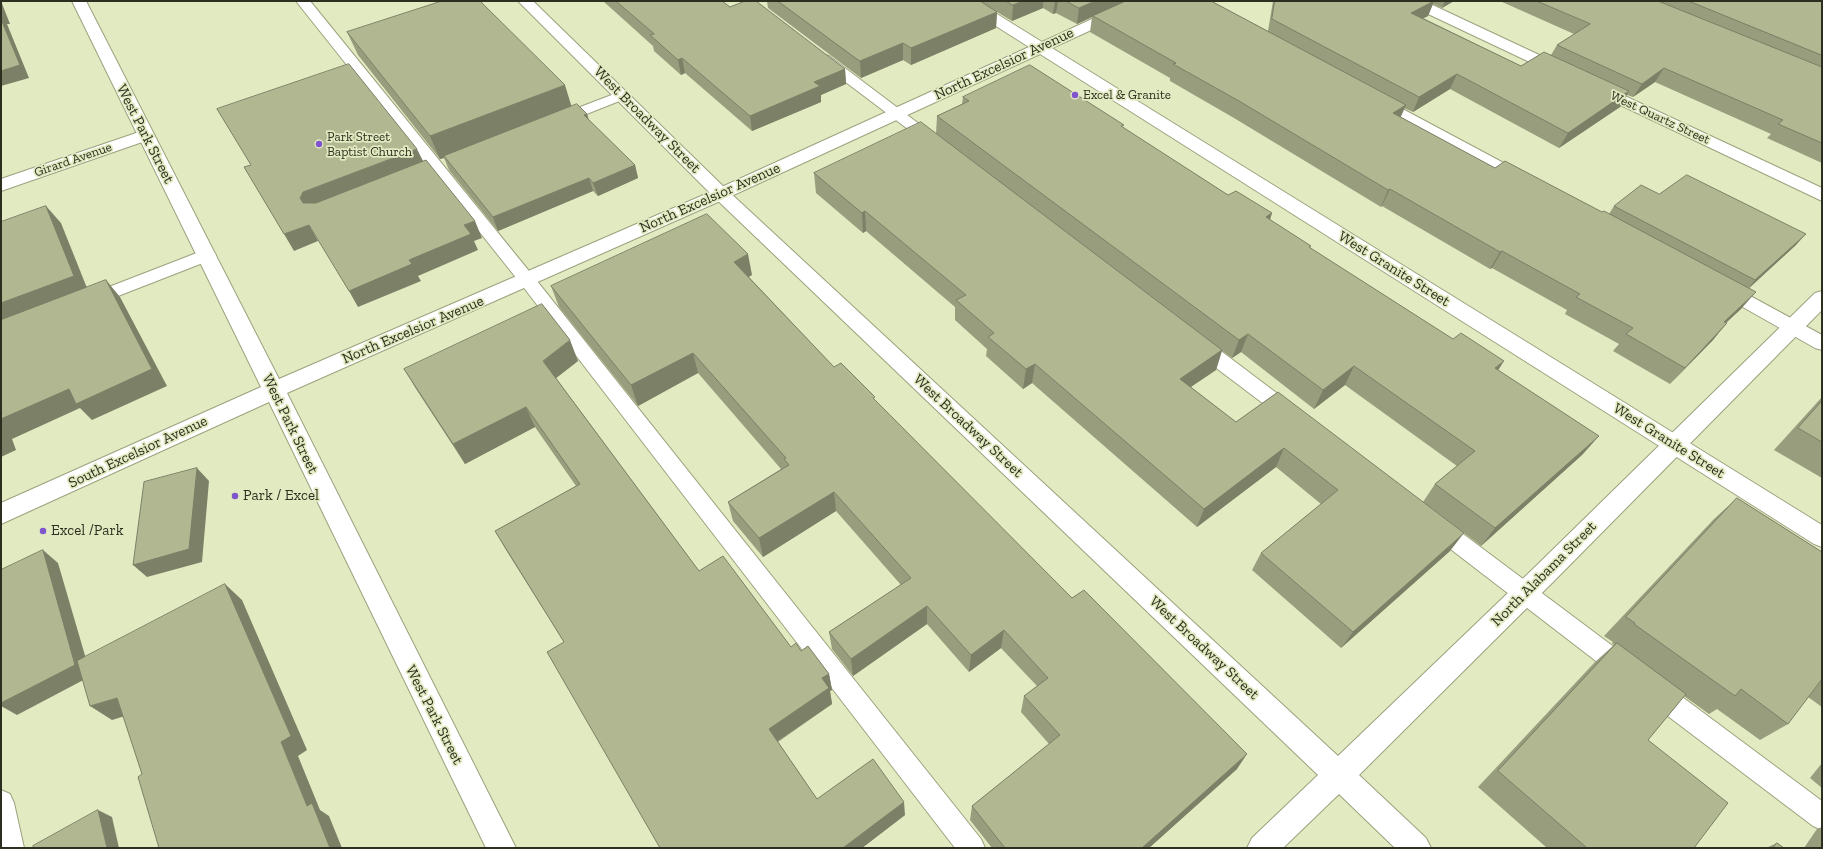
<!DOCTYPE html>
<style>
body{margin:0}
#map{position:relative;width:1823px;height:849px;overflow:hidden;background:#e2eac2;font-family:"Zilla Slab",serif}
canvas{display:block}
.frame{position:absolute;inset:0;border:2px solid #2c2f1f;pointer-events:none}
</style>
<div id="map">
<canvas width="1823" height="849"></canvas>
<div class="frame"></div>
</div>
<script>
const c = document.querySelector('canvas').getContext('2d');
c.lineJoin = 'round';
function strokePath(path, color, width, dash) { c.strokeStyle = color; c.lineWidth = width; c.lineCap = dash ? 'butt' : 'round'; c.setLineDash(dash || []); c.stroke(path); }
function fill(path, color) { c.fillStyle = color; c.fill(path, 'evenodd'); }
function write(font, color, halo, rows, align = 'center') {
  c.font = font + ' "Zilla Slab",serif'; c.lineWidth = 3.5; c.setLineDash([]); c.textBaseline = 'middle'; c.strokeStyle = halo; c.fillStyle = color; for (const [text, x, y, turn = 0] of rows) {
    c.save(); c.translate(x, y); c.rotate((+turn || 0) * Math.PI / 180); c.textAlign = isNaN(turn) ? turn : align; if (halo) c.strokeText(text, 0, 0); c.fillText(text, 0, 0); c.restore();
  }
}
const lane = new Path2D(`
 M296,1H310L533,276L981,839L985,848H955L521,284Z
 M824,55L829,56L939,139L942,142L939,145L934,147L929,145L819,62L817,59L819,56Z
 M622,91L627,92L629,95L627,98L564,123L559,125L554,123L551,120L554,117Z
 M1377,97L1382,98L1528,176L1530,180L1528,184L1522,185L1516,184L1372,104L1370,101L1372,98Z
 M207,249L213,251L216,255L213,259L95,305L89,307L83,305L80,301L83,297Z
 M1724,283L1730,285L1822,335V350L1815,348L1718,293L1715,289L1718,285Z
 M1198,337L1205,339L1299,410L1302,415L1299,420L1292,423L1285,420L1191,349L1189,344L1191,339Z
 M1435,516L1443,519L1634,662L1638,670L1634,678L1626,681L1618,678L1427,531L1424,525L1427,519Z
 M1653,679L1662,682L1822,801V830L1813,826L1644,698L1641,690L1644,682Z
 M1,790L10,794L14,803L24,848H1Z`);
const street = new Path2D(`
 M518,1H533L727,190L1338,756L1535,567L1815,293L1822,291V310L1553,582L1359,775L1426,838L1431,848H1395L1339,794L1283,848H1247L1252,838L1318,775L715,198Z
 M1405,1H1424L1567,68L1569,71L1567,74L1561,76L1555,74L1407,4Z
 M1597,83L1822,188V201L1591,91L1589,88L1591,85Z
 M145,130L151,131L153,135L151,139L1,191V179Z`);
const secondary = new Path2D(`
 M72,1H86L279,379L715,190L1029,47L961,4L959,1H976L1042,42L1131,1H1150L1148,4L1052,48L1822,525V547L1814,544L1040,54L727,198L287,393L516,848H486L269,402L1,524V503L261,387Z`);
strokePath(lane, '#9ba27d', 2);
strokePath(street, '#9ba27d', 2);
strokePath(secondary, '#9ba27d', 2);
fill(lane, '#fff');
fill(street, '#fff');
fill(secondary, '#fff');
fill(new Path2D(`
 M603,1H722L730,7L845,69L846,84L821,95V102L752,131L685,73L681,75L654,51L653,46Z
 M767,1H1211L1268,31L1273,1H1454L1442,8L1433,4L1428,16L1423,18L1521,66L1551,55L1557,45L1574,34L1500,1H1822V163L1767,138L1771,134L1655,82L1633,97L1627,95L1620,107L1559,148L1450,89L1413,112L1404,108L1400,117L1495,168L1602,212L1609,214L1614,206L1659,194L1796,245L1748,288L1741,309L1726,323L1713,340L1670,384L1613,351L1619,344L1565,314L1567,310L1492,268L1490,269L1382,206L1381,207L1234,118L1170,81V78L1090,32L1092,17L1077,24L1056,13L1053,14L1043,8L1012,21L997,12L996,28L911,65L903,60L861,78L768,8Z
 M347,32L571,106L587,114L589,120L635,165L638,178L598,196L593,191L498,231L449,170L444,158L440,159L358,55Z
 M963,97L1123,128L1228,195L1272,213L1270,220L1310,248L1498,370L1583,454L1481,546L1423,502L1435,484L1457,466L1345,385L1314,409L1241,352L1232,358L1222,351L1216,370L1191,387L1236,422L1278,392L1450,551L1341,648L1252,570L1261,553L1321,504L1276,467L1197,527L1032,383L1023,389L986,356L987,349L955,320V307L866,231L863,233L816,193L814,173L936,134L937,116L962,104Z
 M752,275L749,277L834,367L875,400L1237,769L1149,848H992L970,820L972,806L1049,744L1021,712L1024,696L1037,686L1001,648L969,672L927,624L853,676L832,649L829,632L901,585L836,511L763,557L733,521L728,502L781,469L698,373L638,406L559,307L551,286Z
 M578,361L556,378L699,571L791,647L801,651L829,674L832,690L830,691L832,704L778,742L817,799L905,815L862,848H660L564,642L506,550L495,531L576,486L535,427L465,464L416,389L404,369Z
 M1822,397V478L1774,450Z
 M1737,498L1822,552V707L1808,697L1788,724L1760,740L1717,709L1709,714L1684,696L1648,740L1694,848H1547L1478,787L1595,662L1614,645L1612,643L1613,642L1604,636L1714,519Z
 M1822,763V788L1810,778Z
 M1822,827V848H1804L1817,829Z
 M1777,843L1784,848H1766Z`), '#979d7d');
fill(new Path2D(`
 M1,1L10,24H7L29,78L1,86Z
 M1023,1H1043V8L1012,21L1013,5Z
 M1055,1H1058L1056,13L1053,14Z
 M1095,1H1127L1093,16L1092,17L1077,24L1079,8Z
 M1434,1L1428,16L1405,28L1411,13Z
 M1445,1H1454L1442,8Z
 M997,12L996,28L911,65V48Z
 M903,43V60L861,78L860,61Z
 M682,58L685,73L681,75L678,60Z
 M1664,68L1655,82L1633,97L1642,84Z
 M845,69L846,84L821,95V102L752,131L750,116L814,82Z
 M1457,74L1450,89L1413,112L1419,97Z
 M565,85L572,108L444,156V158L440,159L430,136Z
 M1629,91L1620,107L1559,148L1568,133Z
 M1406,105L1399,121L1393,113Z
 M587,114L591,128L584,115Z
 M417,149L425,165L310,215L300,198L303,192Z
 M635,165L638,178L598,196L593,183Z
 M589,178L593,191L498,231L493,217Z
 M1390,189L1382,206L1381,207L1388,190Z
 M46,206L61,223L89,293L1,326V303Z
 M865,211L866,231L863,233L862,213Z
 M1272,213L1265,233L1266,217Z
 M475,221L482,238L474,241L478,250L418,276L421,281L358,307L349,291L409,260L464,225Z
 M309,225L318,241L294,251L284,234Z
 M1806,234L1796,245L1745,292L1755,280Z
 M1502,251L1492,268L1490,269L1500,252Z
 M748,254L752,275L738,282L734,262Z
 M106,280L120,297L167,386L92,420L80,408L12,439L16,450L1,457V419Z
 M1756,292L1741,309L1709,338L1724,322Z
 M1727,323L1713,340L1670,384L1685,368Z
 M1248,334L1241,352L1232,358L1239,340Z
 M570,340L578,361L551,382L543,361Z
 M1222,350L1216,370L1174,398L1180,379Z
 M693,353L698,373L638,406L631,385Z
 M1504,361L1492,380L1495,368Z
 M1035,364L1032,383L1023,389L1026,369Z
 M1354,366L1345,385L1314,409L1323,390Z
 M526,407L535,427L465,464L453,444Z
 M1599,436L1583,454L1481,546L1495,528Z
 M1284,448L1276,467L1197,527L1204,509Z
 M197,468L209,481L202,562L147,577L133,565Z
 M834,492L836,511L763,557L759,538Z
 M1464,533L1450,551L1341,648L1353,632Z
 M43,550L58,563L91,676L17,715L1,706V703Z
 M225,584L242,600L307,750L298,756L320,810L329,816L342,848H330L307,806L281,742Z
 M927,606V624L853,676L851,659Z
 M1004,630L1001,648L969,672L971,655Z
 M829,674L832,690L830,691L832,704L773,744L769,729L822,678Z
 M117,698L138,712L112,720L90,706Z
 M1247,754L1237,769L1149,848H1142Z
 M904,802L905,815L862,848H843Z
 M98,810L112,817L119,848H107Z`), '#7b8066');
const building = new Path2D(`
 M442,1H480L565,85L430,136L347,32Z
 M616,1H722L730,7L745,1H756L845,69L814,82L820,86L750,116L682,58L678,60L650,35L654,34Z
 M778,1H980L997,12L911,48L903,43L860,61Z
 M1006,1H1023L1013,5Z
 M1066,1H1095L1079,8Z
 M1126,1H1211L1406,105L1393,113L1495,168L1505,161L1602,212L1604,211L1756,292L1724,322L1727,323L1685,368L1626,334L1633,328L1576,297L1580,294L1502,251L1500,252L1390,189L1388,190L1239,101L1173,64L1176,63L1093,16Z
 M1275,1H1434L1411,13L1521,66L1544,52L1629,91L1568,133L1457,74L1419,97L1272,19Z
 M1537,1H1658L1822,67V143L1778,124L1783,120L1664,68L1642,84L1557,45L1590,24Z
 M1689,1H1822V55Z
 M1,19L20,65L1,71Z
 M349,64L417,149L303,192L300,198L303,203H316L426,160L475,221L464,225L471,234L409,260L412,264L349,291L309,225L284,234L244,167L251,165L217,109Z
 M1030,65L1124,125L1121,126L1228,195L1236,191L1272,213L1266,217L1311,246L1309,247L1453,339L1461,333L1504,361L1495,368L1599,436L1495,528L1435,484L1475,451L1354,366L1323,390L1248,334L1239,340L937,116L969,101L963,97Z
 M577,104L587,114L584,115L635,165L593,183L589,178L493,217L444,156Z
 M921,122L1222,350L1180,379L1236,422L1278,392L1464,533L1353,632L1261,553L1338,490L1284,448L1204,509L1035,364L1026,369L988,337L994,333L956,300L966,295L865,211L862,213L814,173Z
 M1687,175L1806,234L1755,280L1614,206L1641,185L1659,194Z
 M46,206L74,276L1,303V222Z
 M707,214L748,254L734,262L834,367L841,363L875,397L873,398L1072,598L1084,590L1247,754L1142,848H1005L972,806L1060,735L1024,696L1048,678L1004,630L971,655L927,606L851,659L829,632L911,578L834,492L759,538L728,502L789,465L784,459L786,458L693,353L631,385L551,286Z
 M106,280L152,369L76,404L69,389L1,419V320Z
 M542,304L570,340L543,361L699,571L723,556L791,647L796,643L801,651L808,646L829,674L822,678L829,688L769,729L817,799L873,759L904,802L843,848H660L547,652L564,642L495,531L580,484L526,407L453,444L404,369Z
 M1822,401V442L1798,428Z
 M197,468L189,549L133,565L144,482Z
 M1737,498L1822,552V679L1788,724L1741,689L1735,696L1634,624L1635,623L1626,617Z
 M43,550L75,665L1,703V570Z
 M225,584L291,736L281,742L307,806L312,803L330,848H159L138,777L142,774L117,698L90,706L77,661Z
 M1617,643L1686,694L1648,740L1728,803L1694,848H1587L1498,771Z
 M98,810L107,848H34L33,846Z
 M1777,843L1784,848H1773Z`);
fill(building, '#b0b791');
strokePath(building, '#7b8066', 1);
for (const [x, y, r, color] of [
 [1075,95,4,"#7f55ce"],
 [319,144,4,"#7f55ce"],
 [235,496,4,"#7f55ce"],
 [43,531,4,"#7f55ce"]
]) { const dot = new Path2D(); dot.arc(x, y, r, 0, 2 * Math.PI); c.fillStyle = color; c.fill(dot); strokePath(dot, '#e2eac2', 1.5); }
write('13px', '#2c2f1f', '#e2eac2', [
 ["Excel & Granite",1083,95],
 ["Park Street",327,137],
 ["Baptist Church",327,152]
], 'left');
write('13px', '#2c2f1f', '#e2eac2', [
 ["West Quartz Street",1660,118,25],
 ["Girard Avenue",73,160,-19]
]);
write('15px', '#2c2f1f', '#e2eac2', [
 ["North Excelsior Avenue",1004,64,-25],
 ["West Broadway Street",647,120,45],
 ["West Park Street",145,134,63],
 ["North Excelsior Avenue",710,198,-24],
 ["West Granite Street",1394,269,32],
 ["North Excelsior Avenue",413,330,-23],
 ["West Park Street",290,424,64],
 ["West Broadway Street",968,426,43],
 ["West Granite Street",1669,441,32],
 ["South Excelsior Avenue",138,452,-25],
 ["North Alabama Street",1544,574,-45],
 ["West Broadway Street",1204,648,43],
 ["West Park Street",434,715,63]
]);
write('15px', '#2c2f1f', '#e2eac2', [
 ["Park / Excel",243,496],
 ["Excel /Park",51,531]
], 'left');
</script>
